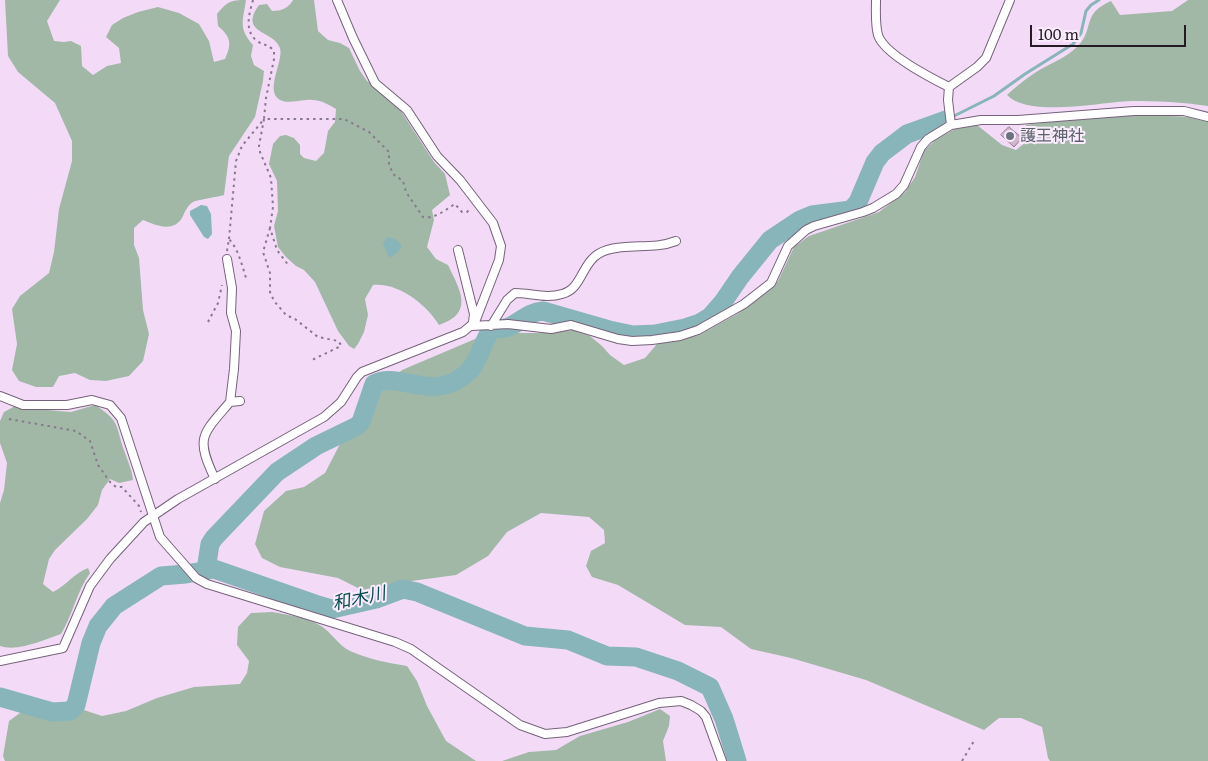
<!DOCTYPE html>
<meta charset="utf-8">
<style>
body{margin:0}
#map{position:relative;width:1208px;height:761px;overflow:hidden;background:#f3dbf8;font-family:Literata,serif}
canvas{display:block}
.scale{position:absolute;left:1030px;top:25px;width:156px;height:22px;box-sizing:border-box;border:2px solid #241b25;border-top:0;padding-left:6px;font-size:15px;line-height:18px;white-space:nowrap;color:#241b25;-webkit-text-stroke:4px #fbecfd;paint-order:stroke}
</style>
<div id="map">
<canvas width="1208" height="761"></canvas>
<div class="scale">100 m</div>
</div>
<script>
const c = document.querySelector('canvas').getContext('2d');
c.lineJoin = 'round';
function fill(path, color) { c.fillStyle = color; c.fill(path, 'evenodd'); }
function strokePath(path, color, width, dash) { c.strokeStyle = color; c.lineWidth = width; c.lineCap = dash ? 'butt' : 'round'; c.setLineDash(dash || []); c.stroke(path); }
function write(font, color, halo, rows, align = 'center') {
  c.font = font + ' Literata,"Noto Sans JP",serif'; c.lineWidth = 4; c.setLineDash([]); c.textBaseline = 'middle'; c.strokeStyle = halo; c.fillStyle = color; for (const [text, x, y, turn = 0] of rows) {
    c.save(); c.translate(x, y); c.rotate((+turn || 0) * Math.PI / 180); c.textAlign = isNaN(turn) ? turn : align; if (halo) c.strokeText(text, 0, 0); c.fillText(text, 0, 0); c.restore();
  }
}
fill(new Path2D(`
 M5,0H60L47,21L54,41L64,42L71,41L81,46L82,66L93,75L107,66L121,63L119,48L106,37L112,25L123,18L138,12L158,7L179,13L199,24L209,41L214,62L225,59C232,44 231,37 218,26L217,14C227,2 230,0 246,0C243,21 238,28 253,45L251,56L254,65L264,71L263,81L255,117L229,156L224,195C217,197 197,200 193,202C187,206 185,212 182,218C173,233 155,225 143,220L134,228V245L139,258L143,310L149,334L143,361L129,376L106,381L90,380L75,373L59,376L53,387H36L19,381L12,370L17,344L12,309L20,296L49,273L54,252L59,209L72,161V141L55,103L18,72L8,56Z
 M293,0H314L318,31L328,40L340,43L349,48L360,71L367,81L377,87L401,111L434,162L445,174L450,195L432,210L434,220L427,247L436,259L448,265C460,290 475,313 439,325C427,305 398,282 373,285L365,299L368,315L364,332L358,344L354,349L349,346L338,331L315,282L304,270L296,266L286,257L278,247L274,226L278,211L277,181L269,164L273,144L280,136L286,135L294,138L300,145V154L304,158L316,161L324,153L328,131L335,122L336,109C326,103 318,99 307,100C299,100 288,104 280,100C264,91 284,61 280,48C274,30 238,34 259,5L267,4L272,11C281,11 289,8 293,0Z
 M1188,0H1208V106C1182,102 1157,101 1131,101C1101,102 1029,118 1007,95C1018,85 1028,77 1041,69C1054,62 1067,57 1078,46C1095,28 1081,14 1111,1L1120,15L1172,11Z
 M1143,115L1196,117L1208,121V761H1050L1048,758L1042,727L1021,718H999L984,730L866,680L791,658L751,649L721,627L685,625L618,585L592,577L586,566L591,551L605,543L604,530L589,517L541,513L507,532L488,556L456,575L404,582L362,590L338,578L280,567L262,558L255,544L264,511L286,491L304,487L325,473L341,442L378,391L402,370L475,339L515,333H549L573,330L590,336L602,346L610,355L624,365L645,358L657,344L699,335L737,314L778,281L794,247L809,236L879,212L905,192L915,177L924,151L935,140L955,129L977,125L1002,145L1016,150L1026,142V125L1071,119Z
 M95,405C122,422 115,427 125,453C128,462 132,470 133,480L119,483L110,479L102,490L98,505L87,519L55,550L49,559L43,584L53,592C67,585 74,573 88,568L90,573C77,591 73,614 61,634C43,640 18,652 0,646V503L4,490L7,463L0,443V421L4,412L15,406L24,410H48L71,412Z
 M272,612C288,615 307,617 321,626C331,632 338,645 350,651C368,659 388,663 407,666L417,681L427,706L446,741L476,761H479H5L3,756L9,721L24,710L54,719L84,710L102,716L126,711L157,698L194,687L240,684L247,673L249,661L237,645L238,627L251,613Z
 M660,709L670,716L669,726L663,741L666,761H502L529,752L556,750L580,736L628,722Z`), '#a1b8a7');
fill(new Path2D(`
 M201,205L207,206L211,214L212,234L208,239L204,237L190,215V211Z
 M387,237L395,239L401,244C402,251 394,255 389,258L383,244Z`), '#88b5b9');
strokePath(new Path2D(`
 M946,120L994,96L1025,74L1073,44L1081,33L1086,11L1091,5L1099,0`), '#88b5b9', 3);
strokePath(new Path2D(`
 M206,570L210,544L214,538L277,472L316,446L357,426L361,422L374,384C398,370 433,404 467,373C479,363 482,341 492,329C498,329 506,329 511,326C523,320 529,312 543,311L609,330L633,335L655,334L685,328L700,323L710,317L723,302L740,277L770,240L800,220L812,215L851,210L858,202L875,162L882,153L907,134L946,120
 M0,697L52,712L70,711L76,705L91,643L98,626L114,606L161,576L186,574L214,569L315,604L332,609L376,599L403,589L417,592L525,636L568,640L607,656L636,657L678,671L710,687L724,719L737,761`), '#88b5b9', 19);
const building = new Path2D(`
 M1009,127L1022,138L1014,147L1001,135Z`);
fill(building, '#d1b6d0');
strokePath(building, '#937a92', 1);
const minor = new Path2D(`
 M876,0C876,11 875,24 878,35C884,54 931,78 949,87L948,100L951,125
 M949,87L977,67L986,58L1010,0
 M458,250L474,314L473,322
 M227,259L232,288L231,313L236,331L234,369L230,402
 M472,326L508,324L551,329L571,325L618,339L632,341L652,340L680,336L698,330L744,304L771,283L788,246L806,230L814,226L863,212L873,208L896,194L904,185L921,147L928,139L951,125L981,120H1018L1134,111H1184L1208,117
 M491,326L507,300L515,293C531,293 546,299 562,294C585,288 580,258 607,250C630,243 653,250 676,241
 M0,396L23,405H67L92,400L110,405L121,418L160,537L196,578L207,584L395,642L411,649L520,725L545,734L567,732L659,703L681,701L691,705L701,711L706,717L722,761
 M215,479C195,437 202,435 230,402L240,401
 M0,661L63,648L90,586L110,559L144,522L178,499L324,417L341,402L357,377L362,372L463,332L475,322L499,260L501,246L493,223L460,180L437,156L407,110L375,83L353,38L337,0`);
strokePath(minor, '#76627a', 10);
strokePath(new Path2D(`
 M253,0C249,14 244,31 257,41C264,46 267,43 274,51V59L266,98L264,119H344L369,132L389,152V164L393,174L403,181L406,192L423,217C435,219 445,210 455,204L462,212H467L471,208
 M264,119L259,146L260,152L271,178L273,207L270,228L277,250L289,266
 M270,228L263,252L270,273V292L274,301L286,315L295,319L318,337L338,341L341,345V346L312,360
 M229,239L236,161L242,146L264,119
 M227,251L229,239C239,250 242,266 247,281
 M208,322L218,303L222,285
 M9,419L76,431L90,441L98,465L110,482L116,487H122L139,506L141,512
 M962,761L974,741`), '#89798c', 2, [2.5, 4]);
strokePath(minor, '#fff', 8);
for (const [x, y, r, color] of [
 [1010,136,5,"#6b7280"]
]) { const dot = new Path2D(); dot.arc(x, y, r, 0, 2 * Math.PI); c.fillStyle = color; c.fill(dot); strokePath(dot, '#fbecfd', 2); }
write('16px', '#5b616d', '#fbecfd', [
 ["護王神社",1020,136]
], 'left');
write('italic 18px', '#064c51', '#fbecfd', [
 ["和木川",359,599,-12]
]);
</script>
